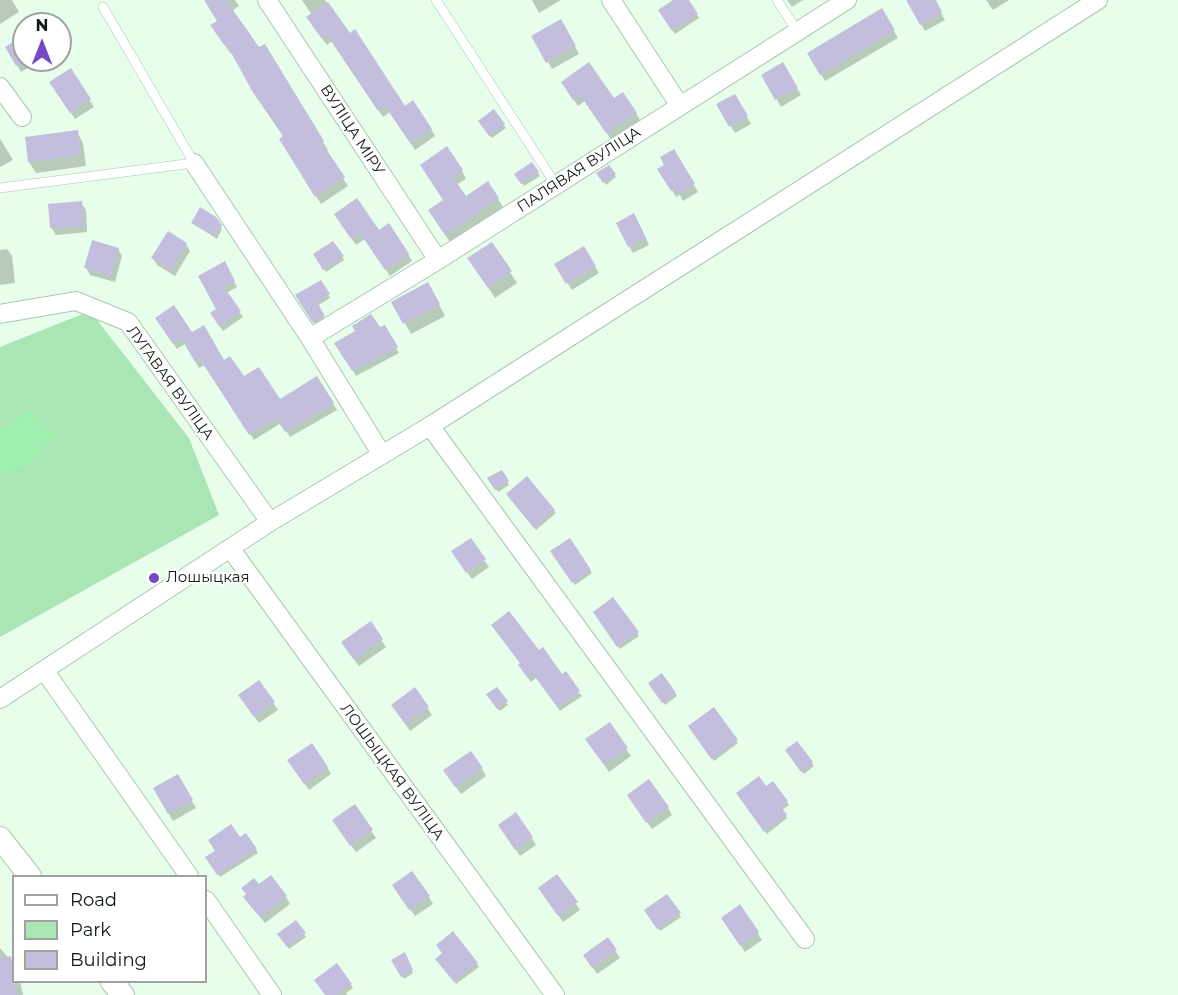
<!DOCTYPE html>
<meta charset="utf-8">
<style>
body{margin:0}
#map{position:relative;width:1178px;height:995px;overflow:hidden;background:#e6feea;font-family:Montserrat,sans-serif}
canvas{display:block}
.legend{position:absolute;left:12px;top:875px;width:195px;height:108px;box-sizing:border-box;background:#fff;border:2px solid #9fa3a0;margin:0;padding:8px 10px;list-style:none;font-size:18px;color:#0f1a11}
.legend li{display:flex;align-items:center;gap:12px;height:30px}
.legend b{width:30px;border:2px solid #9fa3a0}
.north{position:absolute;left:12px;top:12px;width:60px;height:60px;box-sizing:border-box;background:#fff;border:2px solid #9fa3a0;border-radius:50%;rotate:0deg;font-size:16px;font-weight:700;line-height:24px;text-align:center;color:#0f1a11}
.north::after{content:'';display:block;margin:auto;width:21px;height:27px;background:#704bc4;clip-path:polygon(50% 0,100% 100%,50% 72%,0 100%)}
</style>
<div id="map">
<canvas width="1178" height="995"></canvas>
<ul class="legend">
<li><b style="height:8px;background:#fff"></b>Road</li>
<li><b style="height:16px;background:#aae5b6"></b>Park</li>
<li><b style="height:16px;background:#c4bede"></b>Building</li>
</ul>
<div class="north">N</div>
</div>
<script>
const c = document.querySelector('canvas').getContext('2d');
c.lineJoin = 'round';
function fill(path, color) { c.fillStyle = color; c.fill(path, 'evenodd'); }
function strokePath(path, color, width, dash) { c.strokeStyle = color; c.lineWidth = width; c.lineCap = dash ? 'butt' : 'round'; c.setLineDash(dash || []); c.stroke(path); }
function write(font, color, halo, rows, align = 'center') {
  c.font = font + ' Montserrat,sans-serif'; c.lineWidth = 4.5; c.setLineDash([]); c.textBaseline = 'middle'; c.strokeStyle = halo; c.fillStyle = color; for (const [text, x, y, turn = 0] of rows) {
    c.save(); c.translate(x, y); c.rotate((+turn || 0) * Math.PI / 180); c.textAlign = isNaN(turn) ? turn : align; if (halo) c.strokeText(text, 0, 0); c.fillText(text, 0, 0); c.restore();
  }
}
fill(new Path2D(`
 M90,311L189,438L219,515L0,637V347Z`), '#aae5b6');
fill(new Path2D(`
 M28,411L56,435L27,466L0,475V431Z`), '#9fefb0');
fill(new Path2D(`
 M0,0H12L19,12L0,24Z
 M205,0H235L239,6L232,11L323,142L328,150L326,152L348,186L321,204L281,139L284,137L233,52L231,54L217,34L218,21Z
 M302,0H325L404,108L431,129L435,136L415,150L390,112L383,117L332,41L327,45L312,25V15Z
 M532,0H561L539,13Z
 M676,0H687L699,18L675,34L660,10Z
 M787,0H803L792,7Z
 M907,0H934L945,20L925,31Z
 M986,0H1009L993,10Z
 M882,11L898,38L825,81L809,53Z
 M561,21L579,54L552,69L533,36Z
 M24,38V60H42L21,72L7,48Z
 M783,64L801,95L781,107L763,75Z
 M70,70L94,107L75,119L56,89Z
 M567,89L614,100L636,113L640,120L611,139L585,101L578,106Z
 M734,96L751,124L735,133L718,105Z
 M494,111L506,128L492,138L482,125Z
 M77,132L83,143L86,166L36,173L29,162Z
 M0,139L13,160L0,167Z
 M674,151L698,192L683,201L680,195L676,197L660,169L666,165Z
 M532,164L540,176L524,186L516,174Z
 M609,167L616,177L606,185L598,173Z
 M462,171L466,179L456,185L465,199L488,183L503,207L450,242L434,218L445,200L426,173Z
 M81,203L86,210L87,232L56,235L51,227Z
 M215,218L222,229L217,239L193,223Z
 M340,221L378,232L408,254L412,261L390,276L365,239L356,245Z
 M638,222L649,245L633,253L629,246Z
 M333,243L344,260L326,272L315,255Z
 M186,244L190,251L175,276L157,265L153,258Z
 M492,244L517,283L495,298L476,269Z
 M583,248L599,273L572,290L556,265Z
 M7,249L12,256L15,283L0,285V250Z
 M118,249L122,256L115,282L90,275L86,268Z
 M224,264L237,287L226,293L243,317L223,331L215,319Z
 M320,282L330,298L317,306L325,319L316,325L297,296Z
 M428,284L445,316L411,334L393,302Z
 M161,325L192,334L244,378L279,401L316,378L337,410L290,437L281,423L254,440L205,365L199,368L185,344L177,349Z
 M384,327L399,353L356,376L337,343Z
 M501,472L509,485L498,492L489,479Z
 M509,497L554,511L556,513L536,530Z
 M470,540L489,567L472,579L457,559Z
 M569,540L592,573L575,585L552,552Z
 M595,612L637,633L639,636L620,649Z
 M370,623L386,647L359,666L347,650Z
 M538,652L582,696L560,711L537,677L531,682L522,670Z
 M662,675L677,696L665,705L650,684Z
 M259,682L278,710L259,723L244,702Z
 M497,689L508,705L500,711L490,698Z
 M415,690L432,715L410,731L397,712Z
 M609,724L631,756L609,772L591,746Z
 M691,729L736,741L738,743L714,761Z
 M797,743L814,766L804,774L788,753Z
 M293,767H327L331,774L309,790Z
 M482,769L486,776L461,794L449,778Z
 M177,776L196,808L173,821L155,789Z
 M773,783L789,805L782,810L787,818L767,834L739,796L765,788Z
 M633,802L668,808L672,815L652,829Z
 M338,828L371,831L376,838L356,852Z
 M504,832L532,838L536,845L520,856Z
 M246,835L258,853L220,877L207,858Z
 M557,876L580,910L563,922L544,895Z
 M398,893L429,897L433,904L415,916Z
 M667,896L681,917L660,931L646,910Z
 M286,897L290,904L265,923L249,904Z
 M740,907L762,940L745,952L727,925Z
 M296,922L306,937L289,949L281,938Z
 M453,933L479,967L456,984L439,962Z
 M607,939L620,958L597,974L589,962Z
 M0,948L14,964V982H20L23,995H0Z
 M404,954L413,973L404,979L393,961Z
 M337,965L353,988L346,993L347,995H326Z`), '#0003');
fill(new Path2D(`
 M204,0H226L259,47L265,44L324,141L322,143L345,177L315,197L279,139L283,136L252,91L227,45L225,46L210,25L217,21Z
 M673,0H689L698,14L672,31L658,10Z
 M906,0H936L942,12L920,25Z
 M328,2L350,33L355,29L405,106L413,100L432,129L410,143L385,106L378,111L327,35L322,39L306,17Z
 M882,8L895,30L820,75L807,53Z
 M561,19L576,46L546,63L531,36Z
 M24,36V61L16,66L5,47Z
 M589,62L614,98L623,92L637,113L606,133L580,95L573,100L561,82Z
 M783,62L798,88L775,100L761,75Z
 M71,68L91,99L70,113L49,82Z
 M735,94L748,116L729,127L716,104Z
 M494,109L505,124L489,136L478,121Z
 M78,130L81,155L28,162L25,137Z
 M447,146L463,170L453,177L466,196L488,181L499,198L445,235L428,210L443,200L420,165Z
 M674,149L695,184L678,195L675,189L671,191L657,169L664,165L660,157Z
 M532,162L539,172L521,184L514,174Z
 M609,165L616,174L603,183L596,173Z
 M357,198L379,230L389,223L409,254L385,270L360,233L351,239L334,214Z
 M82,201L84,226L50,228L48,204Z
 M200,207L216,217L222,225L215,237L191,223Z
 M634,213L646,238L628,247L616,223Z
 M168,231L187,243L171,270L151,258Z
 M92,240L119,248L111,276L84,268Z
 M333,241L344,256L323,270L313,254Z
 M492,242L512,271L488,288L467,258Z
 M584,246L596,266L566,284L554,264Z
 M225,261L235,281L224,287L241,311L219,326L210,313L216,309L198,276Z
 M321,280L330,294L317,302L325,316L313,323L295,295Z
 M428,282L440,304L403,324L391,302Z
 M174,305L192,332L204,325L224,360L230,356L244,376L259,367L280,399L317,376L334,403L285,432L276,418L249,435L200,359L195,362L181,338L173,344L155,318Z
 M371,314L380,327L385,325L398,347L352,371L334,343L355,331L352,326Z
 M502,470L509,481L495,490L487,478Z
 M527,476L555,510L534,528L506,494Z
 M471,538L486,559L466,573L451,551Z
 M570,538L591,570L572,583L550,551Z
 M613,597L639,632L617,647L593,612Z
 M509,611L539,650L543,647L562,674L566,671L580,691L557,707L533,674L528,678L518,665L520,663L491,625Z
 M371,621L383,639L354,660L341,642Z
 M662,673L676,693L662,703L648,683Z
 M259,680L275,702L254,717L238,695Z
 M415,687L429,707L405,724L391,705Z
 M497,687L508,701L497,709L486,694Z
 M714,707L738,740L711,759L688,726Z
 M610,722L628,748L604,765L585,739Z
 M797,741L813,762L801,772L785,750Z
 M312,743L328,767L304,784L287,760Z
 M471,751L483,768L455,787L443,770Z
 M178,774L193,800L168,814L153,788Z
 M759,776L766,786L773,781L788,801L781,807L787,815L764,832L736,793Z
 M649,779L669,807L646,823L627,795Z
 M355,804L373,830L350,846L332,820Z
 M516,812L533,837L515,850L498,825Z
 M231,824L240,837L246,833L257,849L217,875L205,857L215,851L208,840Z
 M412,871L430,896L409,910L392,885Z
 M557,874L578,902L558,916L538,888Z
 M271,875L287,896L260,917L243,897L246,894L241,888L254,878L259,884Z
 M667,894L681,913L657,929L644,910Z
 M740,904L759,932L740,946L721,918Z
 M296,920L306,933L287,947L277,934Z
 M453,931L478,963L454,982L435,959L442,953L436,945Z
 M608,937L617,950L592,968L583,955Z
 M405,952L413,970L401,977L391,960Z
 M11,956L14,981L18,995H0V958Z
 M337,963L352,984L337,995H325L314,980Z`), '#c4bede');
const service = new Path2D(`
 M436,0L556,185
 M777,0L797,31
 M0,188L194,163L103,7`);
const minor = new Path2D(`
 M267,0L438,260
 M611,0L680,106
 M0,87L22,117
 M194,163L310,338L382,455
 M0,314L76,301L128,322L270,522
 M310,338L438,260L847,0
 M430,426L805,939
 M230,548L555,995
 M44,670L189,876
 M0,699L270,522L430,426L1098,0
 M206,900L272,995`);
const tertiary = new Path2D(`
 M0,838L30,876
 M112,982L123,995`);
strokePath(service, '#aac7af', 10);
strokePath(minor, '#aac7af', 20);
strokePath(tertiary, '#aac7af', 24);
strokePath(service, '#fff', 9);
strokePath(minor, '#fff', 18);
strokePath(tertiary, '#fff', 22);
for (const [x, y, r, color] of [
 [154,578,6,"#704bc4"]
]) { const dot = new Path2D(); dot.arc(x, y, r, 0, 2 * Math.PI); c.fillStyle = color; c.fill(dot); strokePath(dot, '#fff', 2); }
write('15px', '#0f1a11', '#fff', [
 ["ВУЛІЦА МІРУ",352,130,57],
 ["ПАЛЯВАЯ ВУЛІЦА",579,170,-33],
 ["ЛУГАВАЯ ВУЛІЦА",170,383,54],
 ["ЛОШЫЦКАЯ ВУЛІЦА",392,772,54]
]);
write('15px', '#0f1a11', '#fff', [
 ["Лошыцкая",166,578]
], 'left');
</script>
